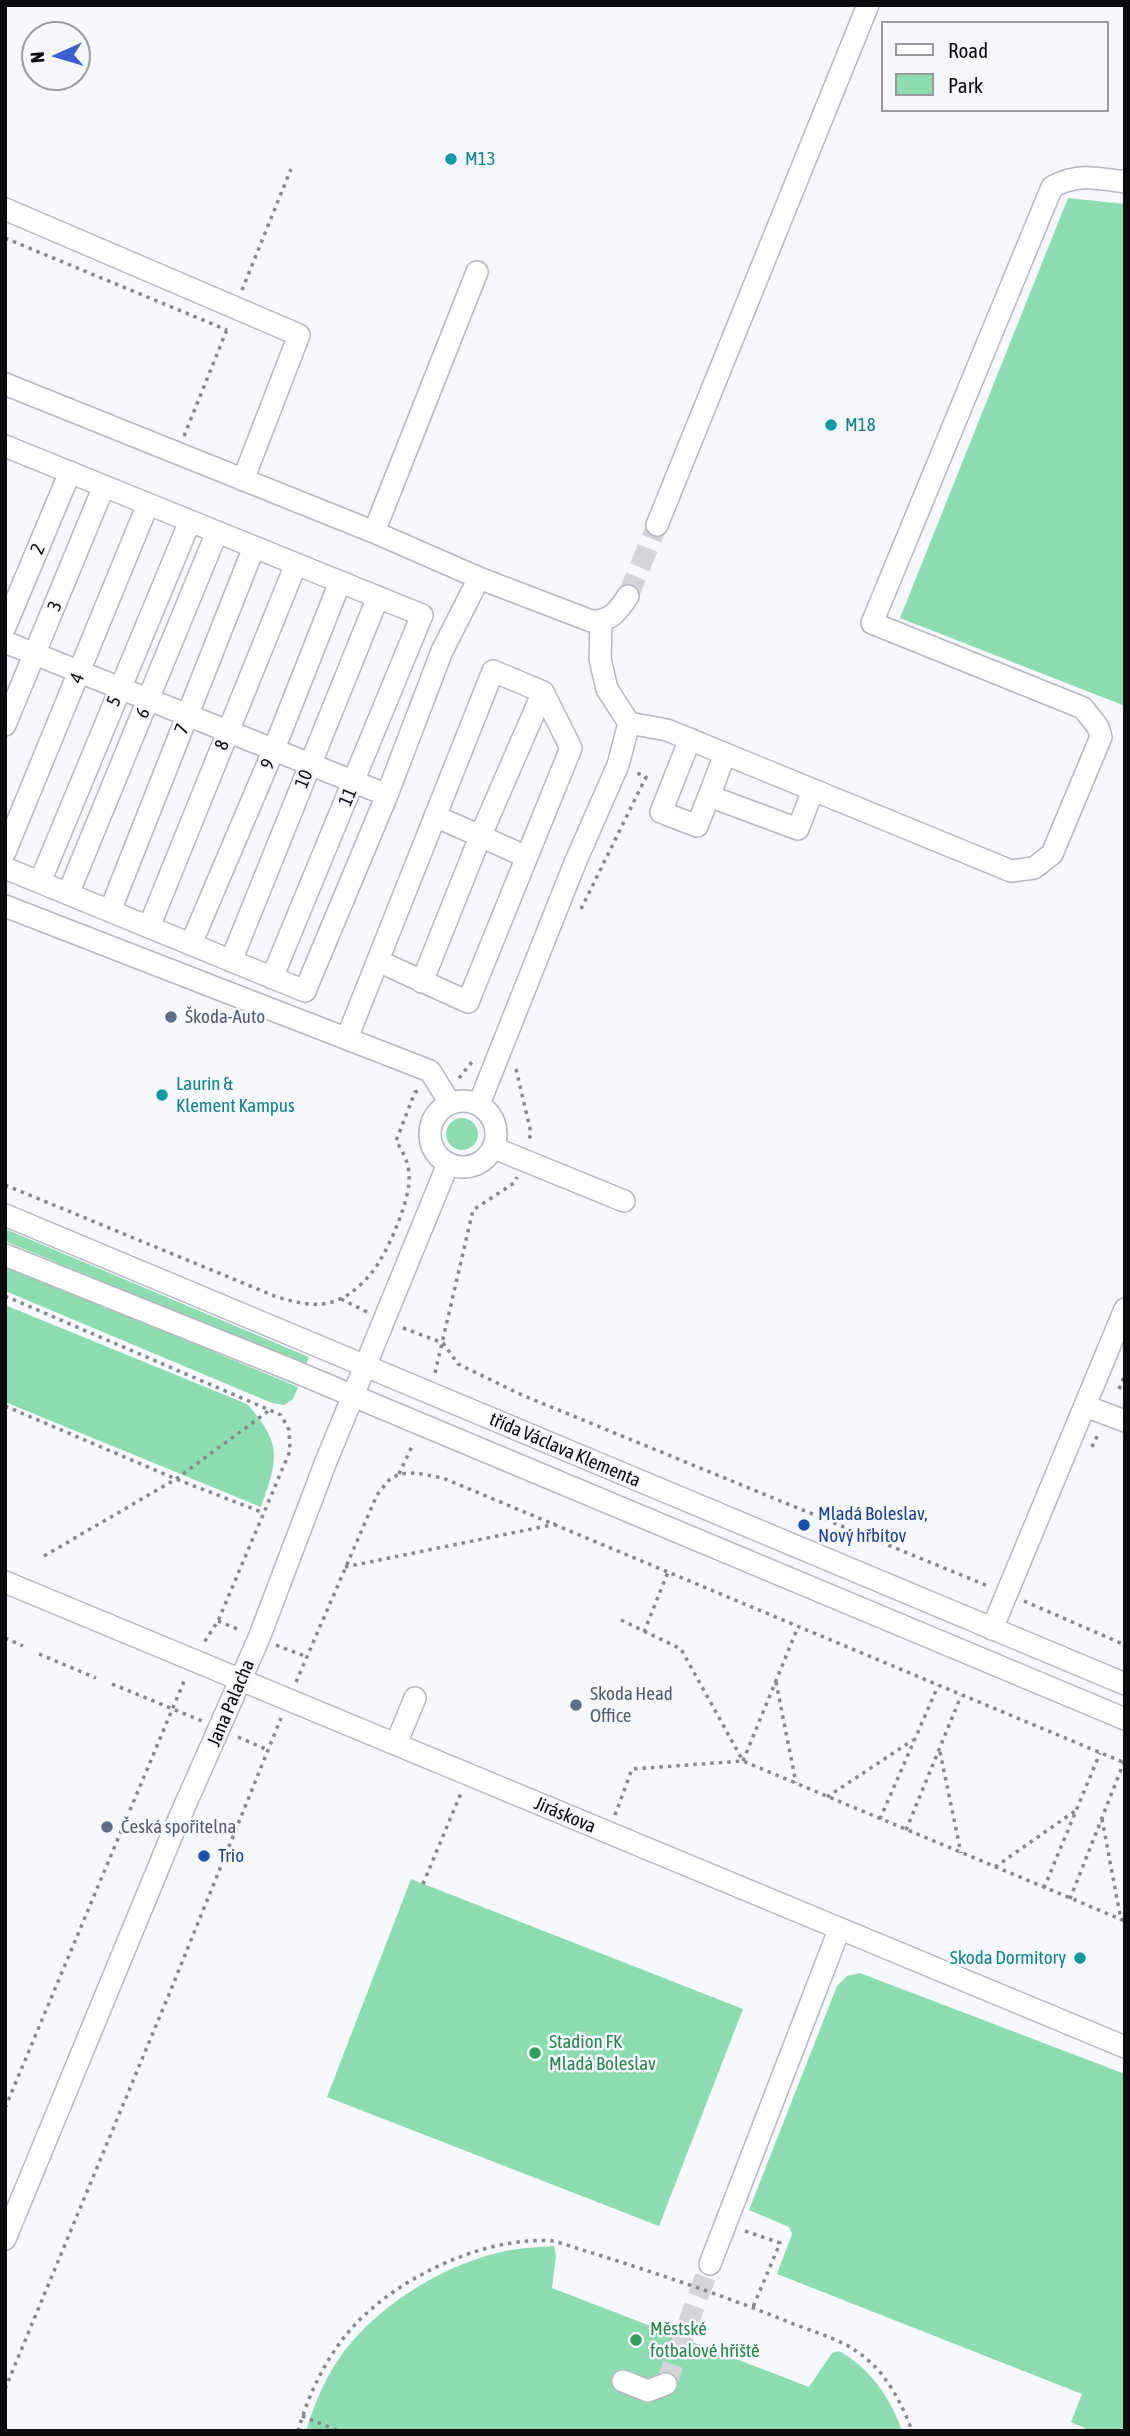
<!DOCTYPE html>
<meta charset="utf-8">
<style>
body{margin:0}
#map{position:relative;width:1130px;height:2436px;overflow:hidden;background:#f7f8fe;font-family:"Asap Condensed",sans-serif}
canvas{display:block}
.frame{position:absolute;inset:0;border:7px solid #0b0b0e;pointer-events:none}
.legend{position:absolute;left:881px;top:21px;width:228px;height:91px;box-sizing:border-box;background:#f7f8fe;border:2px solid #99999e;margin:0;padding:9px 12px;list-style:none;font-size:21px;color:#0b0b0e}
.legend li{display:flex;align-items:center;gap:14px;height:35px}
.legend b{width:35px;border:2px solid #99999e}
.north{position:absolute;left:21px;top:21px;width:70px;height:70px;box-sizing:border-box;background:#f7f8fe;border:2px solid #99999e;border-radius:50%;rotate:266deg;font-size:19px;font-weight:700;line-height:28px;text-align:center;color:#0b0b0e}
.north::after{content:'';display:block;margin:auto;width:24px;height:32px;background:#3a5fd0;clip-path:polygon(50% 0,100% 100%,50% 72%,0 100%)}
</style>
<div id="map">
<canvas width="1130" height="2436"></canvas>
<div class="frame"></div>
<ul class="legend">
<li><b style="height:9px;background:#fff"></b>Road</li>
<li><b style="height:19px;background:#8cddb0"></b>Park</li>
</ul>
<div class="north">N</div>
</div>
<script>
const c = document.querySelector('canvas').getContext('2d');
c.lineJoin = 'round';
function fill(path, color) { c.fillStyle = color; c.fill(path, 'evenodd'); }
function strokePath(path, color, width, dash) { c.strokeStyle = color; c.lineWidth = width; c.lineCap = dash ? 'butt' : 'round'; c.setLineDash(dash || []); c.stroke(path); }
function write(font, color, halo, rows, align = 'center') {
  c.font = font + ' "Asap Condensed",sans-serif'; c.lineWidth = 5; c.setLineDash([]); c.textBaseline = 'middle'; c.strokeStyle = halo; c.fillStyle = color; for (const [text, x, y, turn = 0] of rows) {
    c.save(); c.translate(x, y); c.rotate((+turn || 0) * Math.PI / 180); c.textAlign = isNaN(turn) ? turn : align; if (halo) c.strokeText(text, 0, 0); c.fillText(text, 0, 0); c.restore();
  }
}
fill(new Path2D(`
 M1068,198L1125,204V706L900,618Z
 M446 1134a16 16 0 1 1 32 0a16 16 0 1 1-32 0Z
 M5,1229L309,1357L305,1366L5,1241Z
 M5,1265L298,1387L293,1399L284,1405L272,1403L5,1291Z
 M5,1305L247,1404C283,1444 278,1460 261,1507L5,1402Z
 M411,1879L743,2009L659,2226L327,2097Z
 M860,1973L1125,2074V2431H1091L1071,2422L1082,2394L777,2274L792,2234L789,2227L749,2210L837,1986L847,1976Z
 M554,2246L556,2255L552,2288L809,2387L832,2353L839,2351C869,2367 891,2398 902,2431H306C315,2402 327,2373 346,2349C384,2301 446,2264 505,2251C521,2248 538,2247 554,2246Z`), '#8cddb0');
strokePath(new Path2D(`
 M628,596L657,525
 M666,2384L710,2264`), '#d4d4da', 21, [21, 10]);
const minor = new Path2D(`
 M5,209L299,335L243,480
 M5,384L374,532L479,578L591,621C611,622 618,611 628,596
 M5,446L422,615L272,978
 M657,525L868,5
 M374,532L477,272
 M601,622L600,659L607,689L629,723L667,730L1011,871L1034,868L1052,854L1101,737L1098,727L1083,708L872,623L1052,187C1078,173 1096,178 1125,182
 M5,627L70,472
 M5,642L387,795
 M5,725L104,486
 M690,739L661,812L697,826L709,796
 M725,754L709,796L798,829L813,790
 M435,816L527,857
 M5,852L148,504
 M5,868L305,991L387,795L442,651L479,578
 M40,882L190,521
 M68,894L217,532
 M5,906L430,1071L450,1103
 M110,911L254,547
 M149,927L296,564
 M191,944L274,749L340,582
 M231,961L378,597
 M422,982L480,837L543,692
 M347,1038L493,671L543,692L571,748L468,1002L378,961
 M430 1134a33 33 0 1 1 66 0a33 33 0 1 1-66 0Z
 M479,1104L575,863L618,765L629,723
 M494,1148L624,1201
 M5,1215L1125,1684
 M5,1255L289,1369L1125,1719
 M1085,1406L1125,1421
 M5,1582L1125,2047
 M992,1629L1125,1309
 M396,1744L415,1698
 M5,2239L174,1830L259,1638L325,1464L448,1164
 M710,2264L839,1930
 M623,2381L648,2391L666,2384`);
strokePath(minor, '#b6b7c1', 24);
strokePath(new Path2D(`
 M5,238L227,330
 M242,290L291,169
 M184,436L228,327
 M581,909L646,777L635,772
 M516,1069L531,1133L529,1140
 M459,1078L472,1062
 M5,1185L277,1297C299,1303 318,1309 340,1299C353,1294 372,1275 379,1262C391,1243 411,1197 409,1176C409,1162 403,1152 396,1141L415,1092L419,1091
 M5,1296L281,1415L289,1430L290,1451L218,1621L203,1644
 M341,1299L367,1312
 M403,1328L443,1343L458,1364L522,1395L988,1586
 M435,1373L473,1210L514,1183L517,1177
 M1119,1389L1125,1375
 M5,1406L176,1479L264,1513
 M1092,1447L1099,1432
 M399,1474L413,1444
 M44,1556L176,1479L270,1410
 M345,1567L556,1524
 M1024,1601L1125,1645
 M621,1620L681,1649L743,1761
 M218,1621L240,1630
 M644,1632L668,1572
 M5,1638L23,1646
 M276,1645L307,1657
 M39,1654L96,1678
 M296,1682L377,1495L389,1480L399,1474L416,1473L443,1478L1125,1763
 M776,1682L796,1783
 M112,1684L202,1721
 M238,1737L268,1750
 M940,1752L961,1853
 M743,1761L798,1627
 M827,1797L913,1740
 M615,1815L632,1769L743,1761L1125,1921
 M880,1819L938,1686
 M1102,1819L1121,1920
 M906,1830L961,1696
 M995,1867L1075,1811
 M423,1884L461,1793
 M1044,1888L1100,1753
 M1070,1899L1124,1762
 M5,2108L185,1679
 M745,2231L780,2243L753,2307
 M5,2389L172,1987L281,1718
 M302,2416L339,2431
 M298,2431C307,2398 324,2362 346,2335C390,2280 484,2235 554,2241C634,2266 713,2291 791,2323C816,2333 842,2339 863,2356C886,2373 903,2405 912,2431`), '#88888d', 3.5, [3.5, 5]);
strokePath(minor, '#fff', 21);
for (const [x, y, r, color] of [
 [451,159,7,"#0f9aa8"],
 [831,425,7,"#0f9aa8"],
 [171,1017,7,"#5c6f8a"],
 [162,1095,7,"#0f9aa8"],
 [804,1525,7,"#1a4fb4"],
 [576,1705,7,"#5c6f8a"],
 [107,1827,7,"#5c6f8a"],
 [204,1856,7,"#1a4fb4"],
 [1080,1958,7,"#0f9aa8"],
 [535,2053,7,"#2e9e5b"],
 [636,2340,7,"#2e9e5b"]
]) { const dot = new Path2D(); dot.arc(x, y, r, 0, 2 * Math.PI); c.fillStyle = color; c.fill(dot); strokePath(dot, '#f7f8fe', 2.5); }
write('19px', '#0d838f', '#f7f8fe', [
 ["M13",465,159],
 ["M18",845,425],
 ["Laurin &",176,1084],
 ["Klement Kampus",176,1106],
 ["Skoda Dormitory",1066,1958,"right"]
], 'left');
write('19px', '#0b0b0e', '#f7f8fe', [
 ["2",38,549,-67],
 ["3",55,606,-68],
 ["4",77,678,-68],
 ["5",114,701,-68],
 ["6",143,713,-67],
 ["7",182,729,-68],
 ["8",222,745,-68],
 ["9",268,764,-67],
 ["10",304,779,-68],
 ["11",348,797,-67],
 ["třída Václava Klementa",565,1450,23],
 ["Jana Palacha",231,1703,-67],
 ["Jiráskova",565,1815,23]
]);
write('19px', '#4e5e75', '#f7f8fe', [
 ["Škoda-Auto",185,1017],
 ["Skoda Head",590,1694],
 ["Office",590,1716],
 ["Česká spořitelna",121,1827]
], 'left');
write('19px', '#164399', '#f7f8fe', [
 ["Mladá Boleslav,",818,1514],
 ["Nový hřbitov",818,1536],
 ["Trio",218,1856]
], 'left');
write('19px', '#27864d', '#f7f8fe', [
 ["Stadion FK",549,2042],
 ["Mladá Boleslav",549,2064],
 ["Městské",650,2329],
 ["fotbalové hřiště",650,2351]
], 'left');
</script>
